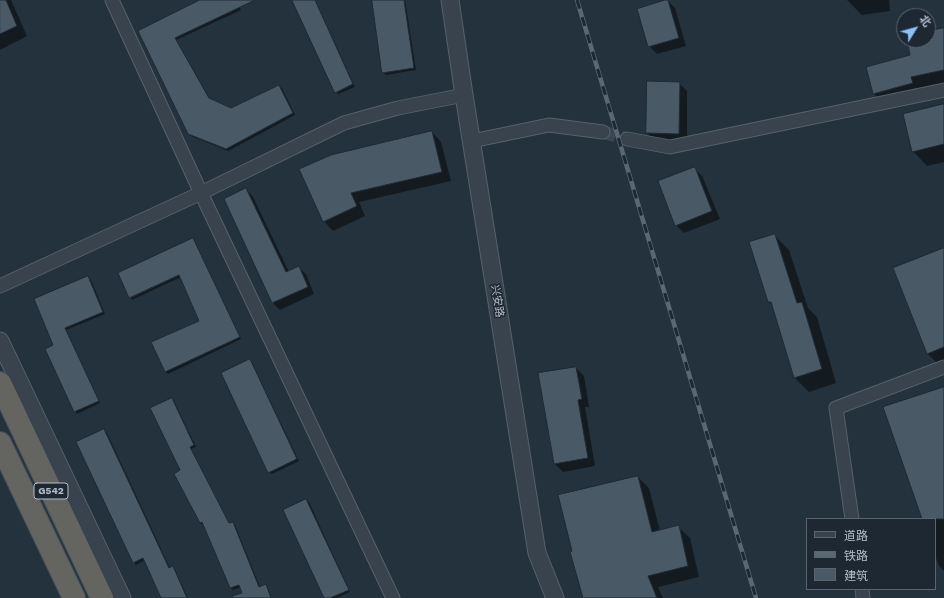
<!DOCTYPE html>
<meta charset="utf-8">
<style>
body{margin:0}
#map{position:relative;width:944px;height:598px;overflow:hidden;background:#24323d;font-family:"Work Sans","Noto Sans SC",sans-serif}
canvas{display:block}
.legend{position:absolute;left:806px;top:518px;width:130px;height:72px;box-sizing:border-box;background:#1d2832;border:1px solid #59646e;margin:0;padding:5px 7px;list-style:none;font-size:12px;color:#b4bec8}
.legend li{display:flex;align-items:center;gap:8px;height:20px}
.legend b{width:20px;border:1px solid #59646e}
.north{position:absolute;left:896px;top:8px;width:40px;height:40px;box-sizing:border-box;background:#1d2832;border:1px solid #59646e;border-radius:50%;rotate:53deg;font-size:11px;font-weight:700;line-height:16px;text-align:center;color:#b4bec8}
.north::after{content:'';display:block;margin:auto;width:14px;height:18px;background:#8cc0f6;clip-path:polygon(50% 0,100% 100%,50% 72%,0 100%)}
</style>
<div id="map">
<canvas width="944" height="598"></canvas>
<ul class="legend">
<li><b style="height:5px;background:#38434d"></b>道路</li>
<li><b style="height:5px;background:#5a6874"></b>铁路</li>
<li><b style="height:11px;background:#4a5966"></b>建筑</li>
</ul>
<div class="north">北</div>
</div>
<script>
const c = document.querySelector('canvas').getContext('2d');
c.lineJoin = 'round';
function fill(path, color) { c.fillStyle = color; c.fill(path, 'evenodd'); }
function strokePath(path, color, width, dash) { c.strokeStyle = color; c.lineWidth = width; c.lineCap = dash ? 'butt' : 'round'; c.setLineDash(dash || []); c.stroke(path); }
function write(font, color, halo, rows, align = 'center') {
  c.font = font + ' "Work Sans","Noto Sans SC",sans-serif'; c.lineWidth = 3; c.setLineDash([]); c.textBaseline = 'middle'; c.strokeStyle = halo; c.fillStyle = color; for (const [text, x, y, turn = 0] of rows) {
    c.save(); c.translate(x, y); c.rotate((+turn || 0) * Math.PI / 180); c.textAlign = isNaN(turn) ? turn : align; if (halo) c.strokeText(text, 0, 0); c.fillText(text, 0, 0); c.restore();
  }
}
fill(new Path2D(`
 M0,0H11L27,36L0,50Z
 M202,0H236L241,10L176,40L210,99L231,109L279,86L282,88L295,115L228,151L191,136L189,133L140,32Z
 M294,0H315L355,87L338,94L336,92Z
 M373,0H405L416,70L386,75L383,72Z
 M667,0L675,8L686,46L657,54L649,46Z
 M847,0H889L890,11L862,15Z
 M944,29V88L927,98L889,108L874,94L867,68L911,56L908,40H928V32Z
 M679,83L687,91V141H655L647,133Z
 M944,105V162L927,166L913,151Z
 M432,132L441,142L451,181L359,202L365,216L333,231L324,221L300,170Z
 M694,168L702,176L720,219L684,233L676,225Z
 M246,189L253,197L289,272L298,267L306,274L314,294L280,310L273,303Z
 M774,235L789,250L808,308L817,317L836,383L809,392L794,377L773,305L769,302Z
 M195,242L241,339L168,374L166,372L153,343L200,321L181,277L132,300L131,298L184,273Z
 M944,249V362L938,364L927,353Z
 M88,277L91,280L105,314L66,330L100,403L77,414L75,411L54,346Z
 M250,361L252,363L299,461L272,474L269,472Z
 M576,368L584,376L589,407H585L595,466L563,472L555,464Z
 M944,388V571L939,566L935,555V519H923Z
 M172,399L174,401L196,447L191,449L229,524L232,523L235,525L260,587L266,586L268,588L271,598H245L241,587L233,590L231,588L204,524L203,525L200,523L182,471Z
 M104,430L107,433L170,568L173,567L175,570L188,598H162L145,560L136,565L134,562Z
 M638,477L649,488L660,531L678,527L690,538L699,577L658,587L663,598H584Z
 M306,500L309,502L350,592L337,598H325Z`), '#0007');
const building = new Path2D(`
 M0,0H6L17,26L0,34Z
 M200,0H255L175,38L209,98L231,108L279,85L293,113L226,149L188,134L138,31Z
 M292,0H315L353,84L335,93Z
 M372,0H404L414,68L382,73Z
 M665,0H668L679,38L648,47L637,9Z
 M944,28V70L911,77L913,83L873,94L866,67L910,55L907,40H928V31Z
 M647,81L680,82L679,134L646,133Z
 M944,104V144L912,152L903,114Z
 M432,131L442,172L351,193L357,206L323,222L299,169L331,155Z
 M695,167L712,211L675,226L658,181Z
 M246,188L286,272L299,266L308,287L272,303L224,199Z
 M775,234L797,303L802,302L822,369L794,378L771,302H768L749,242Z
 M193,238L240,337L165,372L151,342L199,321L179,275L129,298L118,273Z
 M944,248V347L927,354L893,268Z
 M88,276L103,312L65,328L99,401L74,412L45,349L53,345L34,299Z
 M250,359L297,459L268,473L221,373Z
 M576,367L582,399L578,400L588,458L554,464L538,373Z
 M944,387V519H922L883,407Z
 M172,398L194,445L190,447L229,523L233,522L259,587L266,584L271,598H233L232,596L242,593L239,585L230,588L202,522L200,523L174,474L180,470L150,408Z
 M104,429L169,568L173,566L187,598H161L143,558L133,563L76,442Z
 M638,476L652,532L679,525L688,566L648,576L657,598H583L570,552L572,551L558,495Z
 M306,499L349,590L330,598H324L283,510Z`);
fill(building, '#4a5966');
strokePath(building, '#1f2a34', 1);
strokePath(new Path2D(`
 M603,132L627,139`), '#3a4752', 13, [13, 6]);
const minor = new Path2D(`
 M112,0L201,193L393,598
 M627,139L670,147L944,90
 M472,141L549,125L603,132
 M0,286L201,193L344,123L398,108L464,95
 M852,519L836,408L944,367
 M862,589L863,598`);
const tertiary = new Path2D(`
 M450,0L464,95L537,553L555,598
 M0,341L122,598`);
const trunk = new Path2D(`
 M0,383L102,598
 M0,443L74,598`);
strokePath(minor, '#56616b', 15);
strokePath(tertiary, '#56616b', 19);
strokePath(trunk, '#434e58', 24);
strokePath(minor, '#38434d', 13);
strokePath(tertiary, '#38434d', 17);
strokePath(trunk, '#646461', 22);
const rail = new Path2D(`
 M577,0L756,598`);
strokePath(rail, '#5a6874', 4.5);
strokePath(rail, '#1d2832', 3, [9]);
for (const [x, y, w] of [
 [51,491,34]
]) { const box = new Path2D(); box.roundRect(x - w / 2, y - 8, w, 16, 3); c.fillStyle = '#1d2832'; c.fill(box); strokePath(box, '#b4bec8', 1); }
write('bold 10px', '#b4bec8', null, [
 ["G542",51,491]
]);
write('11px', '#b4bec8', '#1d2832', [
 ["兴安路",497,301,81]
]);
</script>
